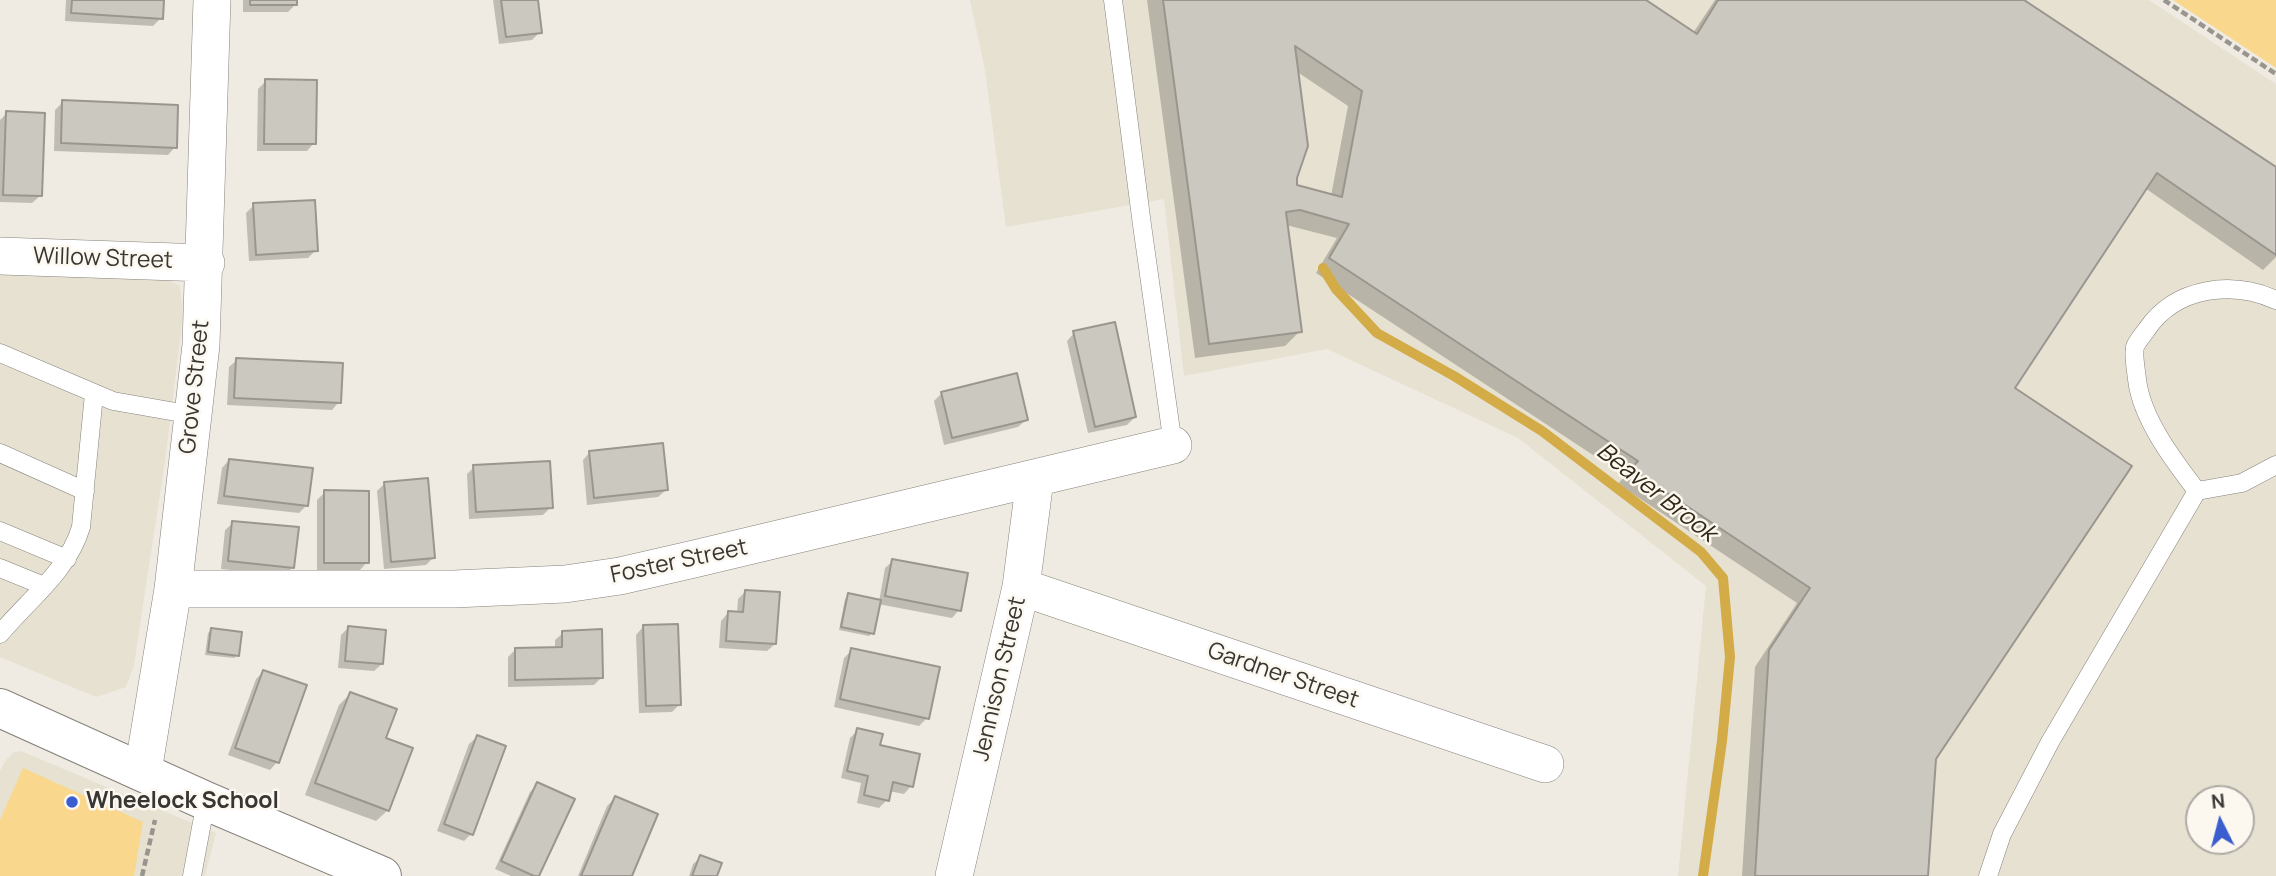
<!DOCTYPE html>
<style>
body{margin:0}
#map{position:relative;width:2276px;height:876px;overflow:hidden;background:#efebe2;font-family:Manrope,sans-serif}
canvas{display:block}
.north{position:absolute;left:2185px;top:785px;width:70px;height:70px;box-sizing:border-box;background:#fcf8f0;border:2px solid #aeaaa4;border-radius:50%;rotate:354deg;font-size:19px;font-weight:700;line-height:28px;text-align:center;color:#383633}
.north::after{content:'';display:block;margin:auto;width:24px;height:32px;background:#3a5ecf;clip-path:polygon(50% 0,100% 100%,50% 72%,0 100%)}
</style>
<div id="map">
<canvas width="2276" height="876"></canvas>
<div class="north">N</div>
</div>
<script>
const c = document.querySelector('canvas').getContext('2d');
c.lineJoin = 'round';
function fill(path, color) { c.fillStyle = color; c.fill(path, 'evenodd'); }
function strokePath(path, color, width, dash) { c.strokeStyle = color; c.lineWidth = width; c.lineCap = dash ? 'butt' : 'round'; c.setLineDash(dash || []); c.stroke(path); }
function write(font, color, halo, rows, align = 'center') {
  c.font = font + ' Manrope,sans-serif'; c.lineWidth = 5; c.setLineDash([]); c.textBaseline = 'middle'; c.strokeStyle = halo; c.fillStyle = color; for (const [text, x, y, turn = 0] of rows) {
    c.save(); c.translate(x, y); c.rotate((+turn || 0) * Math.PI / 180); c.textAlign = isNaN(turn) ? turn : align; if (halo) c.strokeText(text, 0, 0); c.fillText(text, 0, 0); c.restore();
  }
}
fill(new Path2D(`
 M970,0H2149L2276,84V876H1678L1706,586L1518,438L1327,349L1184,376L1164,199L1006,227L985,70ZM2199,799H2241V841H2199Z
 M0,272L162,277L180,286L183,316L165,461L134,665L126,687L96,697L0,657Z
 M21,751L216,833L205,876H0V771L5,761L14,752Z`), '#e7e1d1');
fill(new Path2D(`
 M2173,0H2276V68Z
 M23,768L143,822L134,876H0V820Z`), '#f9d88e');
fill(new Path2D(`
 M66,0H162L161,18L153,26L65,21Z
 M243,0H305H296V4L288,12H243Z
 M493,0H537L540,32L532,40L499,44Z
 M1147,0H1643L1693,33L1715,0H2021L2276,169V257L2263,270L2145,188L2013,388L1934,758L1926,876H1742L1755,667L1797,603L1618,484L1625,476L1316,273L1337,238L1286,225L1300,331L1285,346L1195,358ZM1296,71L1348,106L1331,196L1296,187Z
 M266,81L314,143L307,151H257L258,89Z
 M63,102L175,147L168,155L54,151L55,110Z
 M7,113L40,196L32,203L0,202V120Z
 M254,205L316,250L308,258L249,261L246,213Z
 M1074,333L1135,417L1127,425L1088,433L1067,341Z
 M237,360L339,402L332,410L227,405L229,367Z
 M942,393L1026,420L1018,427L944,445L934,401Z
 M590,452L666,490L658,497L587,505L583,460Z
 M229,460L307,505L299,513L217,504L222,468Z
 M474,467L551,507L543,515L469,519L467,474Z
 M385,483L434,557L426,565L384,569L377,491Z
 M325,492L367,562L360,570H317V500Z
 M233,523L293,567L285,575L221,569L225,530Z
 M893,561L959,610L952,618L878,604L872,633L869,636L839,630L845,599L849,595L879,602L885,568Z
 M746,591L775,644L767,651L719,648L721,621L728,613L737,614L738,599Z
 M643,627L680,704L672,712L639,713L636,635Z
 M348,628L382,664L374,671L338,668L341,635Z
 M212,629L237,655L234,658L205,655L208,633Z
 M563,633L602,677L594,685L508,687V657L516,649H555V640Z
 M852,650L927,718L919,726L834,707L844,658Z
 M263,672L277,762L270,770L228,755L256,679Z
 M350,694L383,739L388,810L376,821L305,795L339,705Z
 M858,730L878,747L911,786L904,794L889,791L887,800L879,808L857,803L861,783L841,778L850,738Z
 M477,737L471,834L464,841L437,831L469,744Z
 M538,784L537,876H511L495,869L530,792Z
 M615,798L630,876H578L607,806Z
 M701,857L715,876H689L693,864Z`), '#0003');
strokePath(new Path2D(`
 M1323,268L1336,289L1377,333L1454,376L1542,431L1701,552L1723,578L1730,657L1722,741L1703,876`), '#d3ab47', 10);
const building = new Path2D(`
 M72,0H164L163,19L71,13Z
 M250,0H297V5H250Z
 M501,0H538L542,33L506,37Z
 M1163,0H1646L1697,34L1718,0H2024L2276,167V255L2157,173L2015,388L2132,466L1936,759L1928,876H1755L1769,650L1810,588L1631,469L1638,461L1329,258L1349,224L1300,210L1286,212L1302,332L1209,344ZM1295,46L1362,91L1342,197L1297,185V178L1308,146Z
 M265,79L317,80L316,144H264Z
 M62,100L178,105L177,148L61,143Z
 M6,111L45,113L42,196L3,195Z
 M315,200L318,251L256,255L253,203Z
 M1115,322L1136,417L1095,427L1073,331Z
 M236,358L343,363L341,403L234,398Z
 M1017,373L1028,420L952,438L941,392Z
 M663,443L668,490L594,498L589,451Z
 M229,459L313,468L308,506L224,496Z
 M550,461L553,508L476,512L473,465Z
 M428,478L435,558L391,562L384,482Z
 M324,490L369,491V563H324Z
 M232,521L299,527L294,568L228,561Z
 M892,559L968,573L961,611L885,596Z
 M745,590L780,592L776,644L726,641L728,611L743,612Z
 M848,593L881,600L874,634L841,627Z
 M678,624L681,705L646,706L643,625Z
 M348,626L386,630L383,664L345,661Z
 M211,628L242,632L239,656L208,652Z
 M602,629L603,678L515,680V648L562,647V631Z
 M851,648L940,667L929,719L840,699Z
 M263,670L307,685L279,763L235,748Z
 M350,692L397,709L386,738L413,748L389,811L315,783Z
 M857,728L883,734L880,745L920,754L913,787L893,782L889,801L864,795L868,776L847,771Z
 M477,735L506,746L473,835L444,824Z
 M537,782L575,799L539,876H534L501,861Z
 M615,796L658,814L632,876H581Z
 M700,855L722,863L717,876H692Z`);
fill(building, '#cbc8bf');
strokePath(building, '#9a968f', 2);
const service = new Path2D(`
 M1113,0L1142,225L1173,445
 M2276,300C2232,280 2176,287 2147,329C2144,334 2137,341 2135,347C2133,355 2136,370 2137,379C2141,418 2174,461 2197,491L2242,483L2276,465
 M0,353L113,401L193,415
 M0,453L85,491
 M0,531L67,559
 M0,568L44,586
 M0,634C29,599 68,571 81,527L94,394
 M192,876L206,801
 M1988,876L2002,834L2050,742L2197,491`);
const minor = new Path2D(`
 M0,256L206,263
 M1021,587L1545,764
 M173,589H454L565,584L620,576L694,559L1173,445
 M143,771L173,589L201,345L212,0
 M954,876L1021,587L1035,479`);
const tertiary = new Path2D(`
 M0,708L206,801L382,876`);
strokePath(service, '#86827b', 19);
strokePath(minor, '#86827b', 38);
strokePath(tertiary, '#86827b', 40);
strokePath(new Path2D(`
 M2164,0L2276,74
 M142,876L155,820`), '#98958f', 4.5, [7, 3.5]);
strokePath(service, '#fff', 18);
strokePath(minor, '#fff', 37);
strokePath(tertiary, '#fff', 38);
for (const [x, y, r, color] of [
 [72,802,7,"#3a5ecf"]
]) { const dot = new Path2D(); dot.arc(x, y, r, 0, 2 * Math.PI); c.fillStyle = color; c.fill(dot); strokePath(dot, '#fcf8f0', 2.5); }
write('23px', '#383633', '#fcf8f0', [
 ["Willow Street",103,259,2],
 ["Grove Street",195,387,-84],
 ["Foster Street",679,562,-12],
 ["Gardner Street",1283,676,19],
 ["Jennison Street",1000,679,-77]
]);
write('bold 23px', '#383633', '#fcf8f0', [
 ["Wheelock School",86,802]
], 'left');
write('italic 24px', '#302817', '#fcf8f0', [
 ["Beaver Brook",1656,493,38]
]);
</script>
